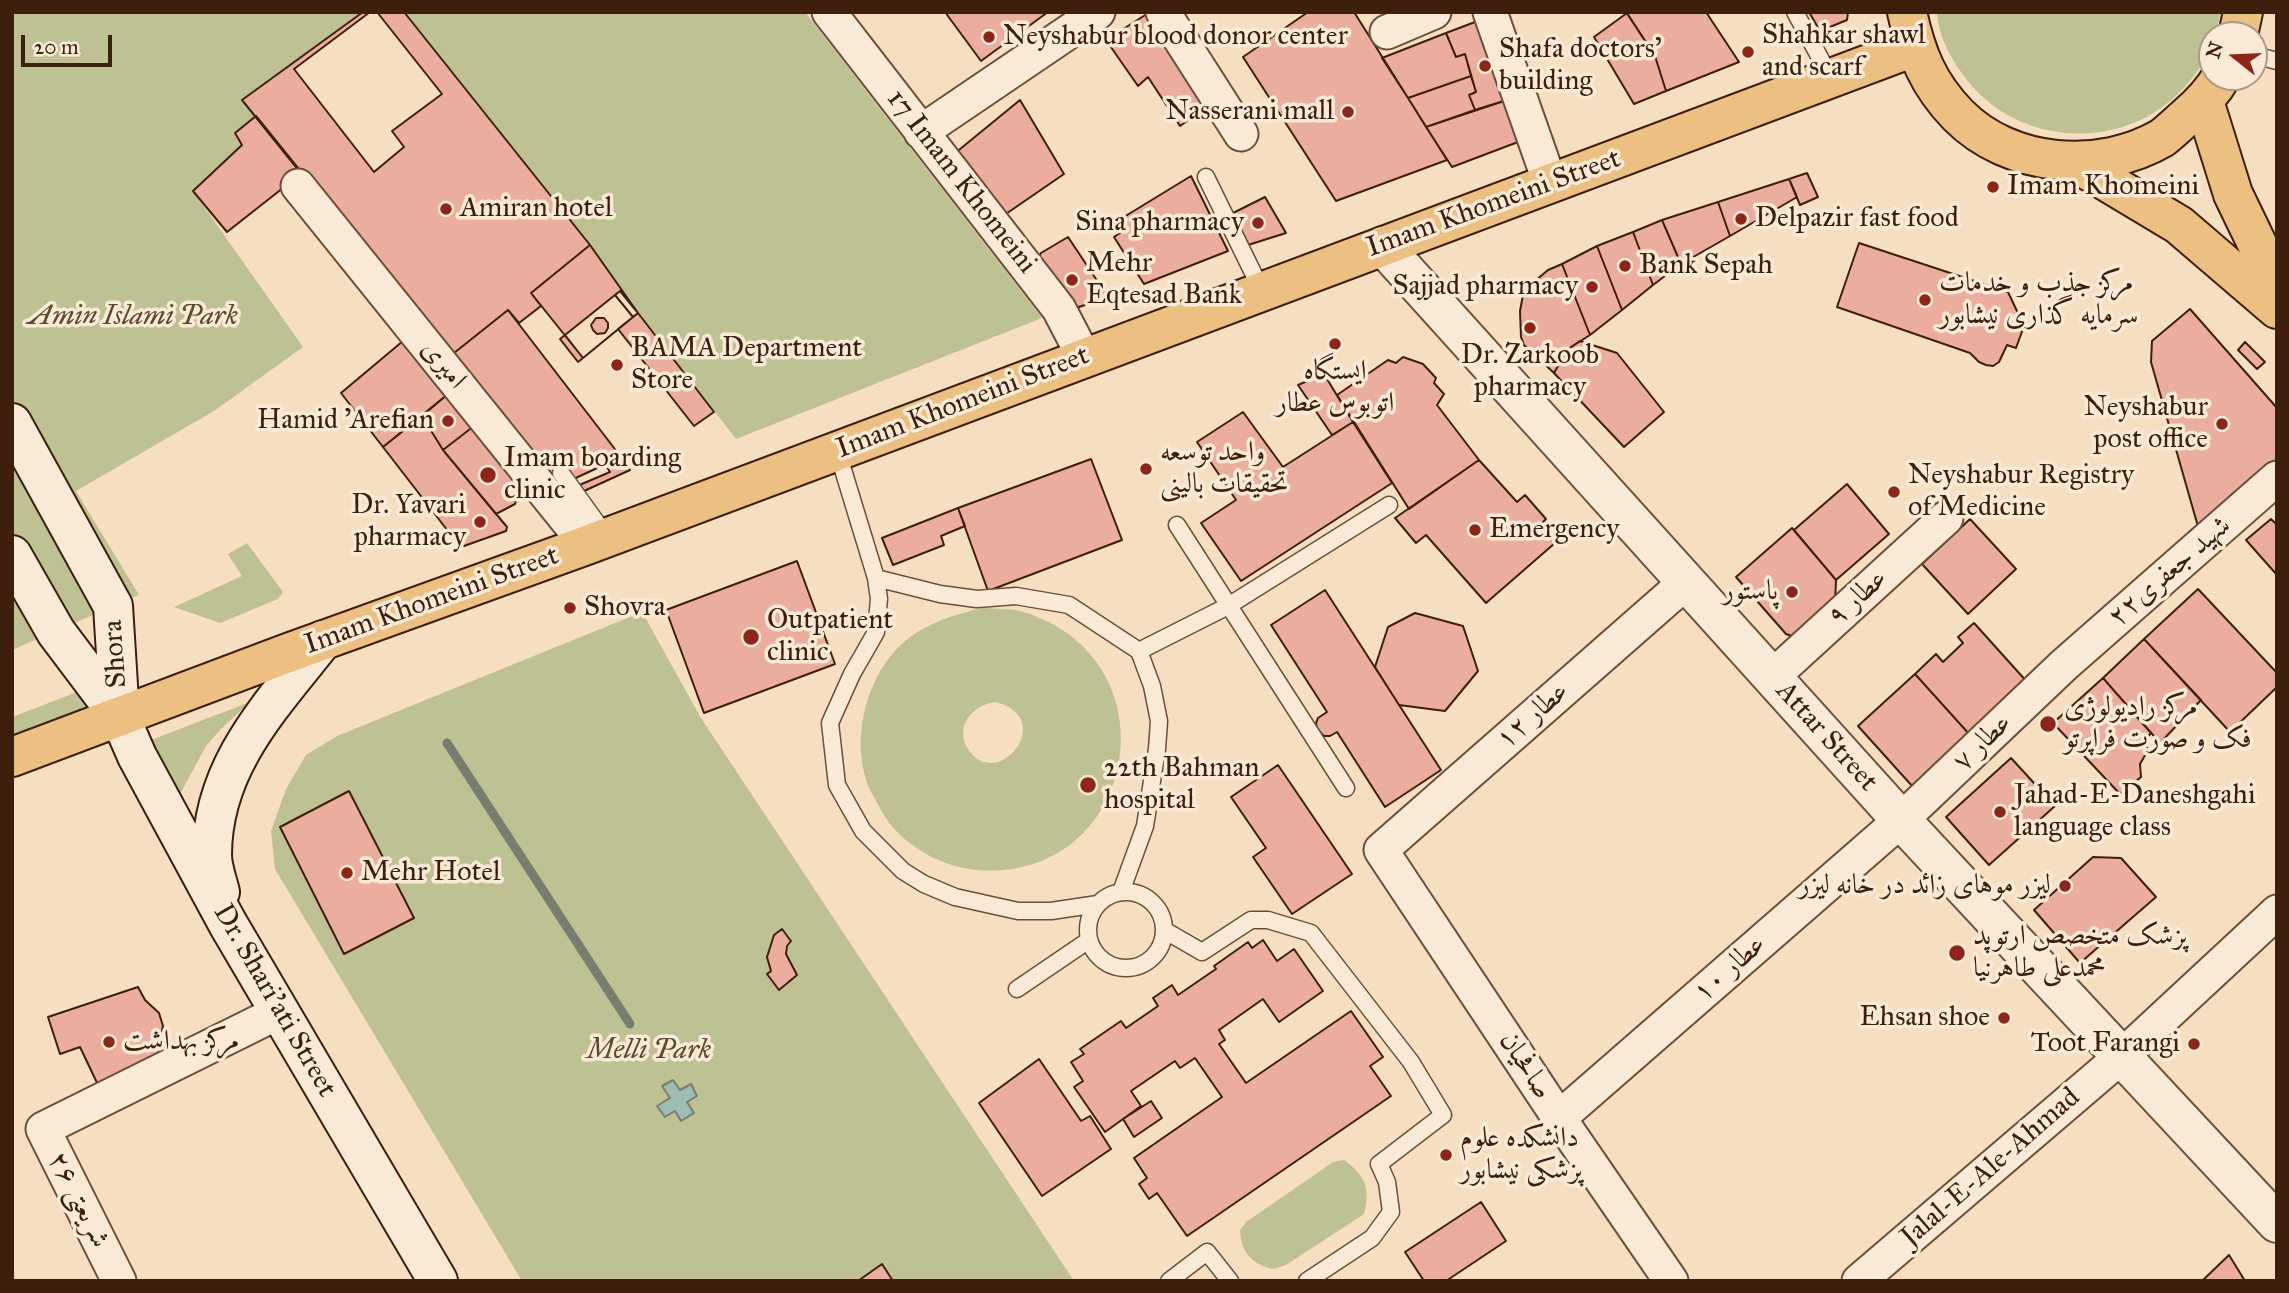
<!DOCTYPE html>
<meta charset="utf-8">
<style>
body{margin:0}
#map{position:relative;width:2289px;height:1293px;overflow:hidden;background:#f6dfc1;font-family:"IM FELL Great Primer",serif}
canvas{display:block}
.frame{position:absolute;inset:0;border:14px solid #3e1f0d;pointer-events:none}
.north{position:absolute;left:2198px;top:21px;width:70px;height:70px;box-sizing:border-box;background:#f9ead7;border:2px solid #ae9986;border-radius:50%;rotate:288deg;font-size:19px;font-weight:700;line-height:28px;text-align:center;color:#3e1f0d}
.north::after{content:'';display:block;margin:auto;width:24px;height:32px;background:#8f2418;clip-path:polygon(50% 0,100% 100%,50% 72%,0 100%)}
.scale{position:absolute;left:21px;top:35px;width:91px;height:32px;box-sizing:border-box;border:4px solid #3e1f0d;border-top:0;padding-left:9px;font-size:21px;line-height:24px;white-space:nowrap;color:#3e1f0d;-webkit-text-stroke:5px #f9ead7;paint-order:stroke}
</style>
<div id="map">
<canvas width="2289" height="1293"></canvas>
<div class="frame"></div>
<div class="north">N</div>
<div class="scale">20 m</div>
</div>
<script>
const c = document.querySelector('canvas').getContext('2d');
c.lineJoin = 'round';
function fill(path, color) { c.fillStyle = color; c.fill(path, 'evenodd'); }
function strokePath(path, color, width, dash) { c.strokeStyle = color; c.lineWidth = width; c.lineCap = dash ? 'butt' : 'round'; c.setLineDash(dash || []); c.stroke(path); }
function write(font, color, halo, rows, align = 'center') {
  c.font = font + ' "IM FELL Great Primer",Amiri,serif'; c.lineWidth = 7; c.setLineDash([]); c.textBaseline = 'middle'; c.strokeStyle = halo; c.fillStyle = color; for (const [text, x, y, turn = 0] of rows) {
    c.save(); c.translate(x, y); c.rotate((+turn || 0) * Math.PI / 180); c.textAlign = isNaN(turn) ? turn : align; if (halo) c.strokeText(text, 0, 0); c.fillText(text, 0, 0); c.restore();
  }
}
fill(new Path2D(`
 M12,12H363L243,99L256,116L235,133L242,145L193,191L303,347L214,411L76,491L139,595L12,650Z
 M404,12H805L1042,318L736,439L638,313L590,245Z
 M1937,12H2221L2215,35H2212C2212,52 2200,69 2189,82C2132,152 2022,150 1967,80C1952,61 1938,36 1937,12Z
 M247,543L283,592L278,599L220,623L174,607L242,576L228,554Z
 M982,608C995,609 1011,608 1024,612C1179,661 1137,883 977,870C945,867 911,850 890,824C884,816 879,806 874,797C846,749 865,671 909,638C931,621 955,615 982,608ZM995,702C1059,717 998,794 968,749C954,727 972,705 995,702Z
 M642,612L701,718L1074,1281H522L275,869L271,831L286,789L306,755L337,736Z
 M80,691L86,707L12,736V717Z
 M250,702L221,729L206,746L180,794L151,740Z
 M1344,1160C1365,1175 1371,1189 1364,1214L1286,1265L1274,1269C1252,1265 1241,1252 1240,1230L1246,1222L1333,1162Z`), '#bec191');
const water = new Path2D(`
 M673,1080L680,1090L691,1084L697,1096L687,1102L694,1113L681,1121L675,1111L665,1117L657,1106L670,1098L662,1086Z`);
fill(water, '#9dbdb3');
strokePath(water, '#777e71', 2);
strokePath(new Path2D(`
 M447,743L630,1024`), '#777e71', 9);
const building = new Path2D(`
 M363,12H370L294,69L374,172L404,147L392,131L442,94L377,12H404L590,245L531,293L541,306L519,323L508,310L449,357L242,100Z
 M945,12H1048L981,61Z
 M1150,12L1212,103L1180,126L1148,77L1138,86L1106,40Z
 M1308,12H1354L1447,160L1336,201L1243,57Z
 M1706,12L1739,62L1666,91L1655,56L1626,12Z
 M1809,12H1848L1847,20L1820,31Z
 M1627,13L1655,56L1666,91L1634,104L1594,37Z
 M1483,19L1513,98L1475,110L1469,95L1476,92L1465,54L1456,57L1446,33Z
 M1446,33L1456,57L1465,54L1471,76L1408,98L1382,58Z
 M1471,76L1476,92L1469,95L1475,110L1426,127L1408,98Z
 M1513,98L1523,127L1518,142L1452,167L1426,127Z
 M1020,100L1064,174L1000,218L954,154Z
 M256,116L302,173L227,232L193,191L242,145L235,133Z
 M1807,173L1818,197L1800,205L1789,179Z
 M1191,176L1228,251L1144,284L1114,237L1126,229L1119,220Z
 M1789,179L1797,197L1730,236L1718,202Z
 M1265,197L1286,233L1248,245L1231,214Z
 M1718,202L1730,236L1681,264L1662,220Z
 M1662,220L1681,264L1653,285L1633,232Z
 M1633,232L1653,285L1622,310L1597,246Z
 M1068,237L1108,297L1079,307L1060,302L1036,263L1041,253Z
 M1859,243L2008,292L2024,326L2016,348L2007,345L1999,362L1993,366L1986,365L1979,362L1970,353L1837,307Z
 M590,245L638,313L583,358L531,293Z
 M1597,246L1622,310L1590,335L1562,264Z
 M1562,264L1590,335L1568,349L1554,373L1524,345L1521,337L1520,311L1523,295L1535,281L1548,270Z
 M620,291L638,313L633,317L615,295Z
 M615,295L633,317L583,358L565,335ZM596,318H604L608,323V328L605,333L597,334L593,330L591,325Z
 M2190,309L2277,408V459L2199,530L2151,362L2152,341Z
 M508,310L621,457L552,489L449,357Z
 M638,313L714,412L694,426L618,329Z
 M565,335L583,358L578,362L560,339Z
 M403,341L448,394L383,447L341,393Z
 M1580,341L1617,353L1664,412L1624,447L1554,373L1568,349Z
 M2245,342L2265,362L2257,369L2238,350Z
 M1403,357L1423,364L1436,378L1434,383L1444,394L1437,405L1479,460L1409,509L1337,395L1388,360L1396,363Z
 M1324,374L1353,422L1332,435L1298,385Z
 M448,394L474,426L443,450L422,416Z
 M1243,412L1283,467L1353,422L1392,483L1241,581L1201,523L1236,500L1197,442Z
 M422,416L443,450L507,527L506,531L464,546L458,544L383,447Z
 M474,426L521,486L515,504L496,514L443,450Z
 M621,457L630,470L560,502L563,492L610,472L605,464Z
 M1091,459L1122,540L988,591L958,508Z
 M1479,460L1517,502L1525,495L1546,519L1539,526L1555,543L1486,603L1426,535L1416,543L1395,518Z
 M1847,484L1889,534L1836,580L1794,530Z
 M958,508L965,526L941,536L944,545L893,565L882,538Z
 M1970,519L2016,569L1968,614L1922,564Z
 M2271,519L2277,525V575L2246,540Z
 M1792,528L1836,580L1835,605L1795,637L1786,634L1736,577Z
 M797,561L835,664L704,713L666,610Z
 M2198,589L2277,673V687L2230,732L2144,639Z
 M1325,590L1441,770L1385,807L1337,732L1330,736H1324L1317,729L1316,723L1318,718L1327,712L1271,625Z
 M1415,613L1463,626L1478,671L1445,711L1399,705L1375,667L1388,627Z
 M1974,623L2028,683L1970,735L1915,674L1936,654L1943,662L1963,643L1958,637Z
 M2144,639L2201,700L2160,743L2103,678Z
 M1915,674L1970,735L1913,787L1858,726Z
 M2103,678L2151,733L2144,741L2148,750L2140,764L2141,777L2120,794L2053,723Z
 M2011,758L2055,806L1989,865L1946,817Z
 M1278,765L1352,874L1292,914L1253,857L1266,848L1231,797Z
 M349,791L414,918L344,954L280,827Z
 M2093,857L2121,858L2156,897L2080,963L2034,910Z
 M782,929L791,941L787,946L786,954L797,975L779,990L767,974L771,971L767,957L774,935Z
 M1263,940L1277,961L1294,949L1323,991L1279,1022L1263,999L1219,1030L1225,1040L1219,1044L1246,1083L1351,1011L1383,1057L1370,1066L1391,1096L1187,1236L1157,1193L1149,1199L1139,1184L1147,1178L1134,1158L1222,1097L1195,1058L1180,1068L1175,1061L1131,1091L1141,1106L1105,1132L1074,1087L1083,1081L1071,1062L1084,1054L1080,1049L1121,1021L1126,1028L1158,1006L1153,998L1172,985L1178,995L1216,969L1214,966L1248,942L1252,948Z
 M138,987L145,1000L159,1013L163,1026L161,1037L168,1055L99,1087L80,1047L60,1054L48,1017Z
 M1039,1059L1081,1121L1090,1116L1111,1149L1042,1196L979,1103Z
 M1151,1101L1162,1118L1134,1137L1123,1119Z
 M1481,1202L1506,1241L1446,1281H1424L1405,1252Z
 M2229,1255L2245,1281H2202Z
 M882,1264L893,1281H858Z`);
fill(building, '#ebae9e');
strokePath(building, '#3e1f0d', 2);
const service = new Path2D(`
 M1795,12L1831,78
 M2254,55L2277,61
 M1206,177L1262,291
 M837,450L876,578L879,599L876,632L852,674L830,723L837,785L863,831L903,871L924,884L955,897L1018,911H1051L1098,904
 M561,473L607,537
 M1177,525L1346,788
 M876,578L940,594L977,599L1016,596L1069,605L1139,651L1228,606L1389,505
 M1088 930a38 38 0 1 1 76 0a38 38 0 1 1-76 0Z
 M1121,892L1145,826L1157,749L1159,721L1152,686L1139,651
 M1164,930L1202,952L1251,920H1268L1311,933L1411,1062L1443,1115L1379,1164L1387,1182L1391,1212L1372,1238L1307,1281
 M1017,989L1089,940
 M1169,1281L1207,1252L1230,1281`);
const minor = new Path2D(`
 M829,12L1059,309L1084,357
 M1163,12L1241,134
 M1490,12L1550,183
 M1387,32L1434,12
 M921,132L1098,12
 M298,186L587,545
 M1772,677L1946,518
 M1559,1118L1901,820L2064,665L2277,478
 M119,1281L43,1129L279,1012
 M1671,1281L1559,1118L1381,850L1685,583
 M1859,1281L2122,1056L2277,912`);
const tertiary = new Path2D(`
 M1383,246L1901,820L2277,1223`);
const secondary = new Path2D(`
 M12,423L113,606L120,717
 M12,555L56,632L120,717L137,756L228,924L438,1281
 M220,892C217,880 212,867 212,855C212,766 271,706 323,640`);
const primary = new Path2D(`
 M1907,12C1916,54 1928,84 1958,115C2010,168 2100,174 2162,138C2170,132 2178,124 2186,117C2200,105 2212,93 2221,77
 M2238,35L2243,12
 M2204,101L2233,194L2277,285
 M2074,162L2179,225L2277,309
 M12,757L288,653L587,545L1914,47`);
strokePath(service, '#6c4f3a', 19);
strokePath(minor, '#6c4f3a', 37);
strokePath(tertiary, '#6c4f3a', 42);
strokePath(secondary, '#3e1f0d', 42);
strokePath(primary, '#3e1f0d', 42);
strokePath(service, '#f9ead7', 16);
strokePath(minor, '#f9ead7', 33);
strokePath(tertiary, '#f9ead7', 38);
strokePath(secondary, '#f9ead7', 38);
strokePath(primary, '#ebc080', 38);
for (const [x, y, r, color] of [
 [989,37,7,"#8f2418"],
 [1748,52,7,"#8f2418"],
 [1485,66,7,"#8f2418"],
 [1348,112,7,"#8f2418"],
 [1993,187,7,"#8f2418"],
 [446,209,7,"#8f2418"],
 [1741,219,7,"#8f2418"],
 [1258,223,7,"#8f2418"],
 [1625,266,7,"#8f2418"],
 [1072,280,7,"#8f2418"],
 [1592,287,7,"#8f2418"],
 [1925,300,7,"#8f2418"],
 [1530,328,7,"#8f2418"],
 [1335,344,7,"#8f2418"],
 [617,365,7,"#8f2418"],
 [448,421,7,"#8f2418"],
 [2222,424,7,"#8f2418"],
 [1146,469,7,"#8f2418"],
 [488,475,9,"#8f2418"],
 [1894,492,7,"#8f2418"],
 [480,522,7,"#8f2418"],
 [1475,530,7,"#8f2418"],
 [1792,592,7,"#8f2418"],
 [570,608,7,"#8f2418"],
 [751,637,9,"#8f2418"],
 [2048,724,9,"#8f2418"],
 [1088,785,9,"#8f2418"],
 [2000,812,7,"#8f2418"],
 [347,873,7,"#8f2418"],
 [2065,886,7,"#8f2418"],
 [1957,953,9,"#8f2418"],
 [2004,1018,7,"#8f2418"],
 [109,1042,7,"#8f2418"],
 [2194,1044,7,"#8f2418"],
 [1446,1155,7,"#8f2418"]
]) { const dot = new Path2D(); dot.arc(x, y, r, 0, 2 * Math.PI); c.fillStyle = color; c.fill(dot); strokePath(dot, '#f9ead7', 2.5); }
write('28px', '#3e1f0d', '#f9ead7', [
 ["Shahkar shawl",1762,36],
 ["and scarf",1762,68],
 ["Neyshabur blood donor center",1003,37],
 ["Shafa doctors'",1499,50],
 ["building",1499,82],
 ["Nasserani mall",1334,112,"right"],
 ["Imam Khomeini",2007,187],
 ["Amiran hotel",460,209],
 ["Delpazir fast food",1755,219],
 ["Sina pharmacy",1244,223,"right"],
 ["Mehr",1086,264],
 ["Eqtesad Bank",1086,296],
 ["Bank Sepah",1639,266],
 ["مرکز جذب و خدمات",1939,284],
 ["سرمایه گذاری نیشابور",1939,316],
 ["Sajjad pharmacy",1578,287,"right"],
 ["BAMA Department",631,349],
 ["Store",631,381],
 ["Dr. Zarkoob",1530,356,"center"],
 ["pharmacy",1530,388,"center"],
 ["ایستگاه",1335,372,"center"],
 ["اتوبوس عطار",1335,404,"center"],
 ["Neyshabur",2208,408,"right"],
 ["post office",2208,440,"right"],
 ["Hamid 'Arefian",434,421,"right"],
 ["واحد توسعه",1160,453],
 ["تحقیقات بالینی",1160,485],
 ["Imam boarding",504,459],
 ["clinic",504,491],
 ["Neyshabur Registry",1908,476],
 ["of Medicine",1908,508],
 ["Dr. Yavari",466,506,"right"],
 ["pharmacy",466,538,"right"],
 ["Emergency",1489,530],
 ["پاستور",1778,592,"right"],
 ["Shovra",584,608],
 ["Outpatient",767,621],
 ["clinic",767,653],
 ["مرکز رادیولوژی",2064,708],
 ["فک و صورت فراپرتو",2064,740],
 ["22th Bahman",1104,769],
 ["hospital",1104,801],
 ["Jahad-E-Daneshgahi",2014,796],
 ["language class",2014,828],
 ["Mehr Hotel",361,873],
 ["لیزر موهای زائد در خانه لیزر",2051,886,"right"],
 ["پزشک متخصص ارتوپد",1973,937],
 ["محمدعلی طاهرنیا",1973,969],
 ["Ehsan shoe",1990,1018,"right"],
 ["مرکز بهداشت",123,1042],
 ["Toot Farangi",2180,1044,"right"],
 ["دانشکده علوم",1460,1139],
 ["پزشکی نیشابور",1460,1171]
], 'left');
write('28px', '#3e1f0d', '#f9ead7', [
 ["17 Imam Khomeini",961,182,52],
 ["Imam Khomeini Street",1494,204,-20],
 ["امیری",443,365,51],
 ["Imam Khomeini Street",963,403,-21],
 ["شهید جعفری۲۲",2170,572,-41],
 ["عطار ۹",1858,598,-42],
 ["Imam Khomeini Street",432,601,-20],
 ["Shora",116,654,-94],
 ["عطار ۱۲",1533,716,-41],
 ["Attar Street",1826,737,48],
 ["عطار ۷",1983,743,-44],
 ["عطار ۱۰",1730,969,-41],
 ["Dr. Shari'ati Street",274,1001,60],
 ["صافحیان",1525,1066,57],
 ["Jalal-E-Ale-Ahmad",1991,1168,-41],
 ["شریعتی ۲۶",78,1200,63]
]);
write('italic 28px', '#5e482e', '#f9ead7', [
 ["Amin Islami Park",133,317],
 ["Melli Park",649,1051]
]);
</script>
